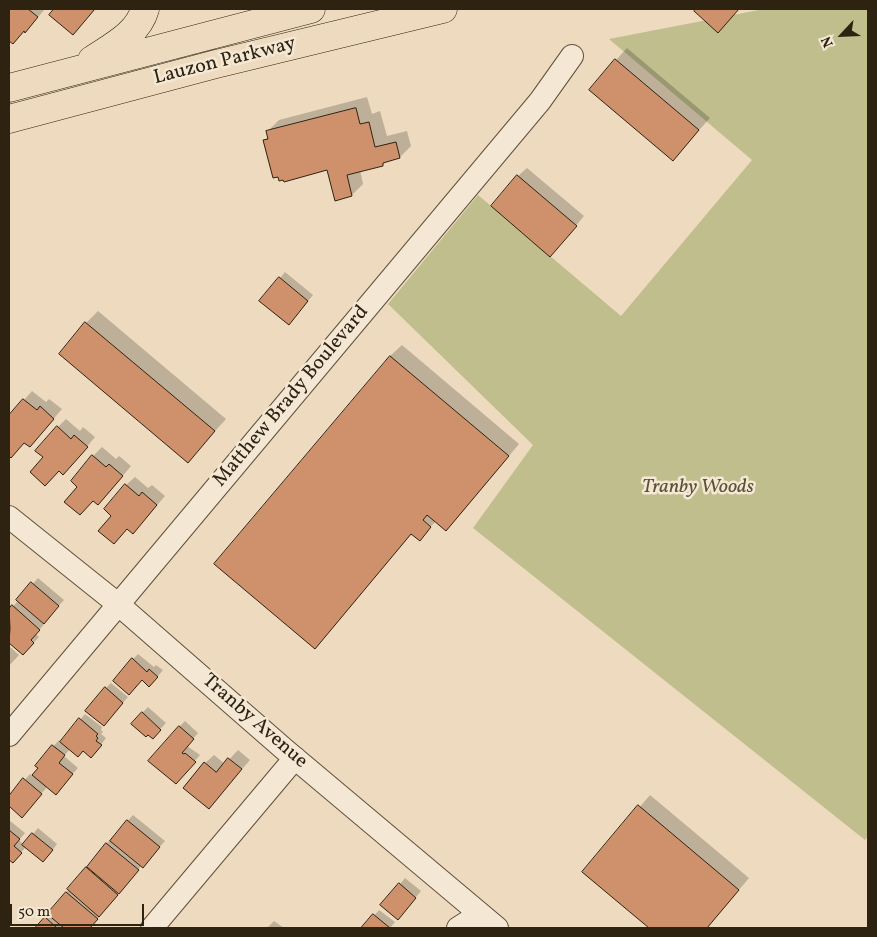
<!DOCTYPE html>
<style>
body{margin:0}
#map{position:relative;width:877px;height:937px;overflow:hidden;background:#eedbbf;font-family:Vollkorn,serif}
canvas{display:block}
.frame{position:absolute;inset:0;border:10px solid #2e2211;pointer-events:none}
.north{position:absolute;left:817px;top:10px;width:50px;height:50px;-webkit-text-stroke:4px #f4e8d5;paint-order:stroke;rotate:245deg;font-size:14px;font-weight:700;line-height:20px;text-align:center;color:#2e2211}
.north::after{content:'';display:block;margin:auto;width:18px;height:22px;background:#2e2211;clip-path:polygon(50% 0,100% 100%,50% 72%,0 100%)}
.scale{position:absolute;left:10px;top:904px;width:134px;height:22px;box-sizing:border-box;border:2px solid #2e2211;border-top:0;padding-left:6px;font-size:15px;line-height:18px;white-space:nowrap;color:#2e2211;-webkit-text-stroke:4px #f4e8d5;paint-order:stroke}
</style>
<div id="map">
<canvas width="877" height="937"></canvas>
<div class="frame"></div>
<div class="north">N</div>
<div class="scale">50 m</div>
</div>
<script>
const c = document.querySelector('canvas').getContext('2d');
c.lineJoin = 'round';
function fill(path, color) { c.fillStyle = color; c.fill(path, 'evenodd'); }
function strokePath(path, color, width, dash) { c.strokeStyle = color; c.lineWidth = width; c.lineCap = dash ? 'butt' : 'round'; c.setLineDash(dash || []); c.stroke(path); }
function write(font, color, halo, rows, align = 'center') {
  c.font = font + ' Vollkorn,serif'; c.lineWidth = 5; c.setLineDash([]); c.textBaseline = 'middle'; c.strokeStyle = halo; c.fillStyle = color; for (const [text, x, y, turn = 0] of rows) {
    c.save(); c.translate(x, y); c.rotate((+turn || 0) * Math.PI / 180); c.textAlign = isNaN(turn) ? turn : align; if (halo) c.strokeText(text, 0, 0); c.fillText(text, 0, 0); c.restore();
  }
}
fill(new Path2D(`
 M764,9H868V836L865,840L473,528L533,445L388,304L478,195L621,316L752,160L609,39Z`), '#c0be8c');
fill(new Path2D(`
 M9,9H45L34,22L13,42L9,39Z
 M627,48L710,118L673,159L616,60Z
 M367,97L372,114L380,111L387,136L407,131L411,146L400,157L387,160L383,164L360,170L363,184L352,195L336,199L328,169L265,140L269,136L268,131L279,120Z
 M527,168L584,216L559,246L518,176Z
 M285,272L313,295L294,318L280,278Z
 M98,311L226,419L188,461L86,323Z
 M402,345L519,444L457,518L436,521L419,539L412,533L315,647L390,356Z
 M32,391L46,402L49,399L62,409L38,437L25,441L11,456L9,455V431L10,429L9,428V417Z
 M66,419L80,431L83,427L95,437L72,465L59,470L44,457L58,427Z
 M102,447L116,459L119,456L131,466L107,495L93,456Z
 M135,477L148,488L152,485L165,496L141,524L128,528L113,516L126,485Z
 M38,578L64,600L44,622L45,623L36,634L39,637L23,654L9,641V632L12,628L9,625V611Z
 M9,646L19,655L9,666Z
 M138,654L154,667L156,665L163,670L155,680L142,679L133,659Z
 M111,683L128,697L109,719L106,688Z
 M148,707L166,723L153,737L142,713Z
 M85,714L102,727L101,730L103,732L101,734L106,738L97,750L70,749L64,756L78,768L61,787L48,786L22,816L9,804V798L30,774L33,776L40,768L36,765L59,740L61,742Z
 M185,721L198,733L187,746L200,755L181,777L179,727Z
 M238,750L250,760L209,807L205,763L214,755L225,764Z
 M650,795L749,878L707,928H651L584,872Z
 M133,815L165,841L148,860L142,865L90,928H37L107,843Z
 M9,820L25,833L19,840L24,845L38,828L57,844L49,855L26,847L13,861L9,858Z
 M405,878L421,891L403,913L400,884Z
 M379,910L395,922L390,928H363Z
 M274,921L284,928H267Z`), '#0003');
const building = new Path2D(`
 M9,9H28L38,17L25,33L24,31L13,44L9,41Z
 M54,9H95L73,35L49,15Z
 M696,9H739L718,33L694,11Z
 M615,59L699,130L673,161L589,90Z
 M356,108L360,124L369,122L375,147L396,142L400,158L383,163V166L347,175L352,196L335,201L327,170L284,182L283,180L279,181L278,177L273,178L263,140L268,139L266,131Z
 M517,175L577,226L550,257L491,206Z
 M279,277L308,301L289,325L259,301Z
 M85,322L215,431L188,463L59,354Z
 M390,356L509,456L446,531L427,515L423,520L431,527L420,541L411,534L315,649L214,564Z
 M23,399L37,410L40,406L54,419L30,447L24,443L11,458L9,456V415Z
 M57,426L71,439L74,435L88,447L63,475L59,471L45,486L30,472L43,457L35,451Z
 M92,455L106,467L109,464L123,476L98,505L93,501L80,515L64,502L77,487L71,481Z
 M125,484L139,496L142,492L157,505L133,534L127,529L114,544L98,531L111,516L104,509Z
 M31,582L59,606L44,624L16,600Z
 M12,605L40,630L31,640L34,643L23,655L9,643L10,628L9,609Z
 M132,658L147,672L149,669L158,677L149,687L142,680L129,695L113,681Z
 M105,687L123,703L104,726L85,711Z
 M142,712L161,730L153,739L148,735L146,737L131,724Z
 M79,718L98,734L96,736L98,738L96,741L102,745L91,758L83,751L78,757L60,742Z
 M179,726L194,739L182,753L184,754L185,753L196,762L176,784L148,761Z
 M52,745L65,755L59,763L73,774L56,795L32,775L38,768L35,766Z
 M228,758L242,769L209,809L183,788L204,762L216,772Z
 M23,778L42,794L22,818L9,806V796Z
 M638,805L739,890L707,928H649L582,872Z
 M127,820L160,847L143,868L110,841Z
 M9,830L20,839L14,846L22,853L13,863L9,860Z
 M32,833L53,850L43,862L22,845Z
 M106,843L139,870L119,894L87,867Z
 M86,867L118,895L99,917L67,889Z
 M399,883L416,898L398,920L380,905Z
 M66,892L98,919L90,928H64L47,914Z
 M373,914L390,928H361Z
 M45,917L57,928H35Z`);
fill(building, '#cf906c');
strokePath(building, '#2e2211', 1);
const minor = new Path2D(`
 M9,517L119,605L284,749L497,928
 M9,735L540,101L572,56
 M152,928L295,758
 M458,928L480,914`);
const major = new Path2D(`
 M92,60C113,46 138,34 145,9
 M9,88L311,9
 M9,119L216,64L443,9`);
strokePath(minor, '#5e503c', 24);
strokePath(major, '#2e2211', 29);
strokePath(minor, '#f4e8d5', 22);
strokePath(major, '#eedbbf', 28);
write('20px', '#2e2211', '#f4e8d5', [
 ["Lauzon Parkway",225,62,-14],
 ["Matthew Brady Boulevard",292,397,-50],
 ["Tranby Avenue",254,722,41]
]);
write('italic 20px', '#5a5136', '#f4e8d5', [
 ["Tranby Woods",698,488]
]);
</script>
